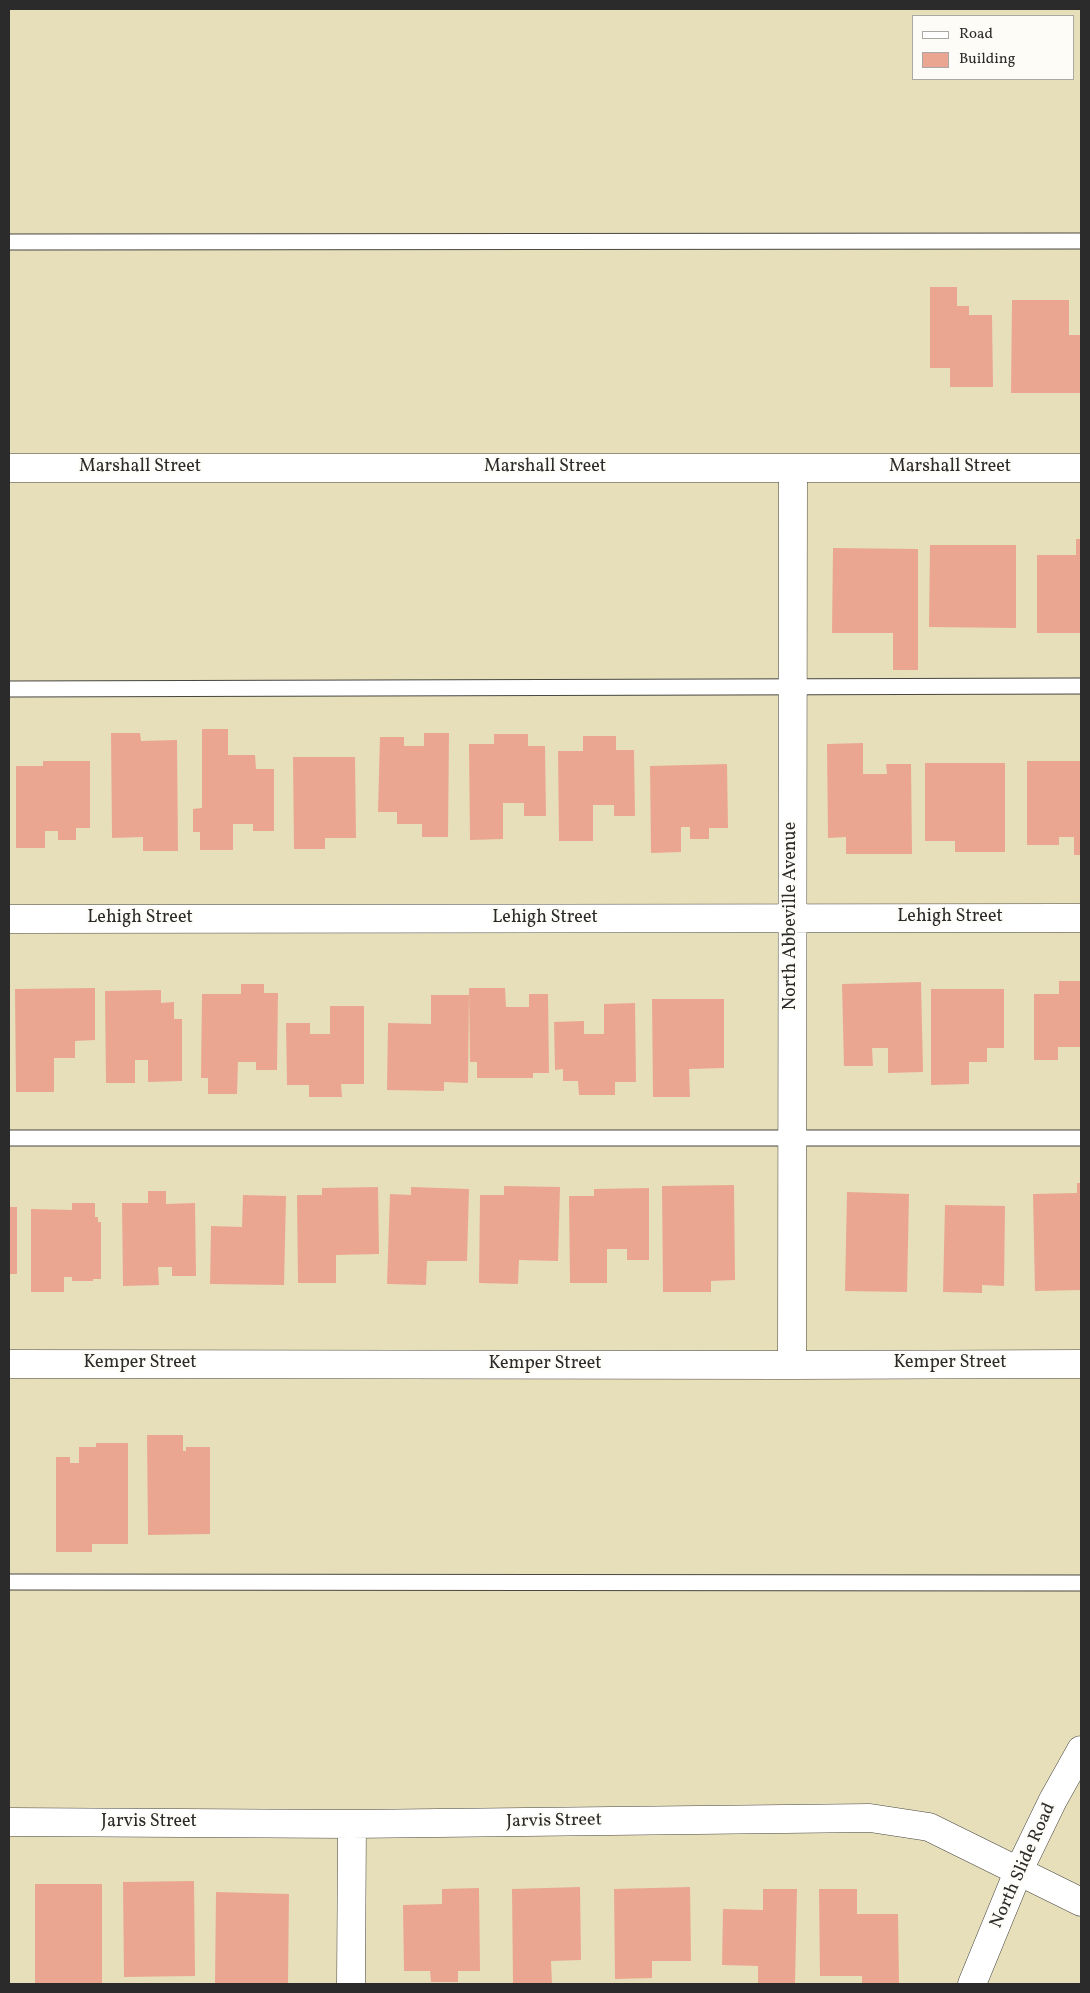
<!DOCTYPE html>
<style>
body{margin:0}
#map{position:relative;width:1090px;height:1993px;overflow:hidden;background:#e7dfba;font-family:Vollkorn,serif}
canvas{display:block}
.frame{position:absolute;inset:0;border:10px solid #2b2b2b;pointer-events:none}
.legend{position:absolute;left:912px;top:15px;width:162px;height:65px;box-sizing:border-box;background:#fdfcf7;border:1px solid #a9a8a5;margin:0;padding:6px 9px;list-style:none;font-size:15px;color:#2b2b2b}
.legend li{display:flex;align-items:center;gap:10px;height:25px}
.legend b{width:25px;border:1px solid #a9a8a5}
</style>
<div id="map">
<canvas width="1090" height="1993"></canvas>
<div class="frame"></div>
<ul class="legend">
<li><b style="height:6px;background:#fff"></b>Road</li>
<li><b style="height:14px;background:#eba691"></b>Building</li>
</ul>
</div>
<script>
const c = document.querySelector('canvas').getContext('2d');
c.lineJoin = 'round';
function fill(path, color) { c.fillStyle = color; c.fill(path, 'evenodd'); }
function strokePath(path, color, width, dash) { c.strokeStyle = color; c.lineWidth = width; c.lineCap = dash ? 'butt' : 'round'; c.setLineDash(dash || []); c.stroke(path); }
function write(font, color, halo, rows, align = 'center') {
  c.font = font + ' Vollkorn,serif'; c.lineWidth = 4.5; c.setLineDash([]); c.textBaseline = 'middle'; c.strokeStyle = halo; c.fillStyle = color; for (const [text, x, y, turn = 0] of rows) {
    c.save(); c.translate(x, y); c.rotate((+turn || 0) * Math.PI / 180); c.textAlign = isNaN(turn) ? turn : align; if (halo) c.strokeText(text, 0, 0); c.fillText(text, 0, 0); c.restore();
  }
}
fill(new Path2D(`
 M930,287H957V306H969V315H992L993,387H950V368H930Z
 M1012,300H1069V335H1080V393H1011Z
 M1076,539H1081V633H1037V555H1076Z
 M930,545H1016V628L929,627Z
 M833,548L918,549V670H893V633H832Z
 M202,729H228V755H255L256,769H274V831H253V824H233V850H200V832H193V809L202,808Z
 M111,733H140L141,741L177,740L178,851H143V837L112,838Z
 M424,733H449L448,837H422V824H397V812H378L380,737H404V746H424Z
 M494,734H528V746H545L546,816H524V803H503V839L470,840L469,744H494Z
 M583,736H616V750H634L635,816H614V805H593V841H559L558,751H583Z
 M863,743V774H887L886,764H911L912,854H846V837L828,838L827,744Z
 M293,757H355L356,838H325V849H294Z
 M43,761H90V828H76V840H58V831H45V848H16V766H43Z
 M1027,761H1081V855H1074V837H1059V845H1027Z
 M925,763H1005V852H955V841H925Z
 M727,764L728,828H709V839H690V827H681V852L651,853L650,766Z
 M1059,981H1081V1047H1058V1060H1034V994H1059Z
 M921,982L923,1072L888,1073V1048H872L873,1066H844L842,984Z
 M241,984H264V993H278L277,1070H256V1062H238L237,1094H208V1078H201L202,994H241Z
 M95,988V1040L75,1041V1058H54V1092H16L15,989Z
 M469,988H505L506,1007H529V994H548L549,1073H533V1078H477V1062H470Z
 M931,989H1004V1048H987V1062H969V1084L931,1085Z
 M161,990V1003L174,1002V1019H182V1081L148,1082V1060H135V1083H106L105,991Z
 M431,995H469L468,1083L444,1082V1091L387,1090L388,1023L431,1024Z
 M652,999H724V1068L689,1069L690,1097H653Z
 M635,1003L636,1082H615V1095H579L578,1081H563V1069L555,1070L554,1022L584,1021V1034H604V1004Z
 M330,1006H364V1084H341L342,1097H309V1085H287L286,1023H310V1034H330Z
 M1077,1183H1081V1290L1035,1291L1033,1194L1077,1193Z
 M734,1185L735,1280L711,1281V1292H663L662,1186Z
 M504,1186L560,1187L558,1261L519,1260L518,1284L479,1283L480,1195H504Z
 M378,1187L379,1254L336,1255V1283H298L297,1195H322V1188Z
 M411,1187L469,1189L467,1261H427L426,1285L387,1284L390,1194L411,1195Z
 M649,1188V1260H627V1249H607V1283H570L569,1196H594V1189Z
 M148,1191H166V1204L195,1203L196,1276H172V1267H158L159,1285L123,1286L122,1203H148Z
 M847,1192L909,1194L907,1292L845,1291Z
 M243,1195L286,1196L284,1285L210,1284L211,1226L242,1227Z
 M72,1203H95V1217H98V1222H101V1279H93V1281H72V1277H64V1292H31V1209L72,1210Z
 M945,1205L1005,1206L1004,1286L982,1285V1293L943,1292Z
 M9,1207H17V1274H9Z
 M147,1435H183V1451H186V1447H210V1534L148,1535Z
 M96,1443H128V1544H92V1552H56V1457H70V1463H79V1447H96Z
 M194,1881L195,1976L124,1977L123,1882Z
 M35,1884H102V1984H35Z
 M580,1887L581,1960L551,1961L552,1984H513L512,1889Z
 M690,1887L691,1961H652V1978L615,1979L614,1889Z
 M479,1888L480,1971H458V1982H431L430,1971H404L403,1905L442,1904V1889Z
 M763,1889H797L795,1984H758V1966L722,1965L723,1909L763,1910Z
 M819,1889H857V1914H898L899,1984H862V1976H820Z
 M216,1892L289,1894L288,1984H215Z`), '#eba691');
const lane = new Path2D(`
 M9,242L1081,241
 M9,689L1081,686
 M9,1138H1081
 M9,1582L1081,1583`);
const street = new Path2D(`
 M9,468H1081
 M9,919L1081,918
 M9,1364L792,1365L1081,1364
 M792,1365L793,468
 M9,1822L352,1824L870,1818L929,1827L1081,1902
 M351,1984L352,1824`);
const secondary = new Path2D(`
 M972,1984L1018,1872L1053,1800L1081,1750`);
strokePath(lane, '#474640', 17);
strokePath(street, '#474640', 29);
strokePath(secondary, '#474640', 29);
strokePath(lane, '#fff', 15);
strokePath(street, '#fff', 28);
strokePath(secondary, '#fff', 28);
write('18px', '#2b2b2b', '#fdfcf7', [
 ["Marshall Street",140,468],
 ["Marshall Street",545,468],
 ["Marshall Street",950,468],
 ["North Abbeville Avenue",792,916,-90],
 ["Lehigh Street",950,918],
 ["Lehigh Street",140,919],
 ["Lehigh Street",545,919],
 ["Kemper Street",140,1364],
 ["Kemper Street",950,1364],
 ["Kemper Street",545,1365],
 ["Jarvis Street",554,1822,-1],
 ["Jarvis Street",149,1823],
 ["North Slide Road",1024,1866,-66]
]);
</script>
